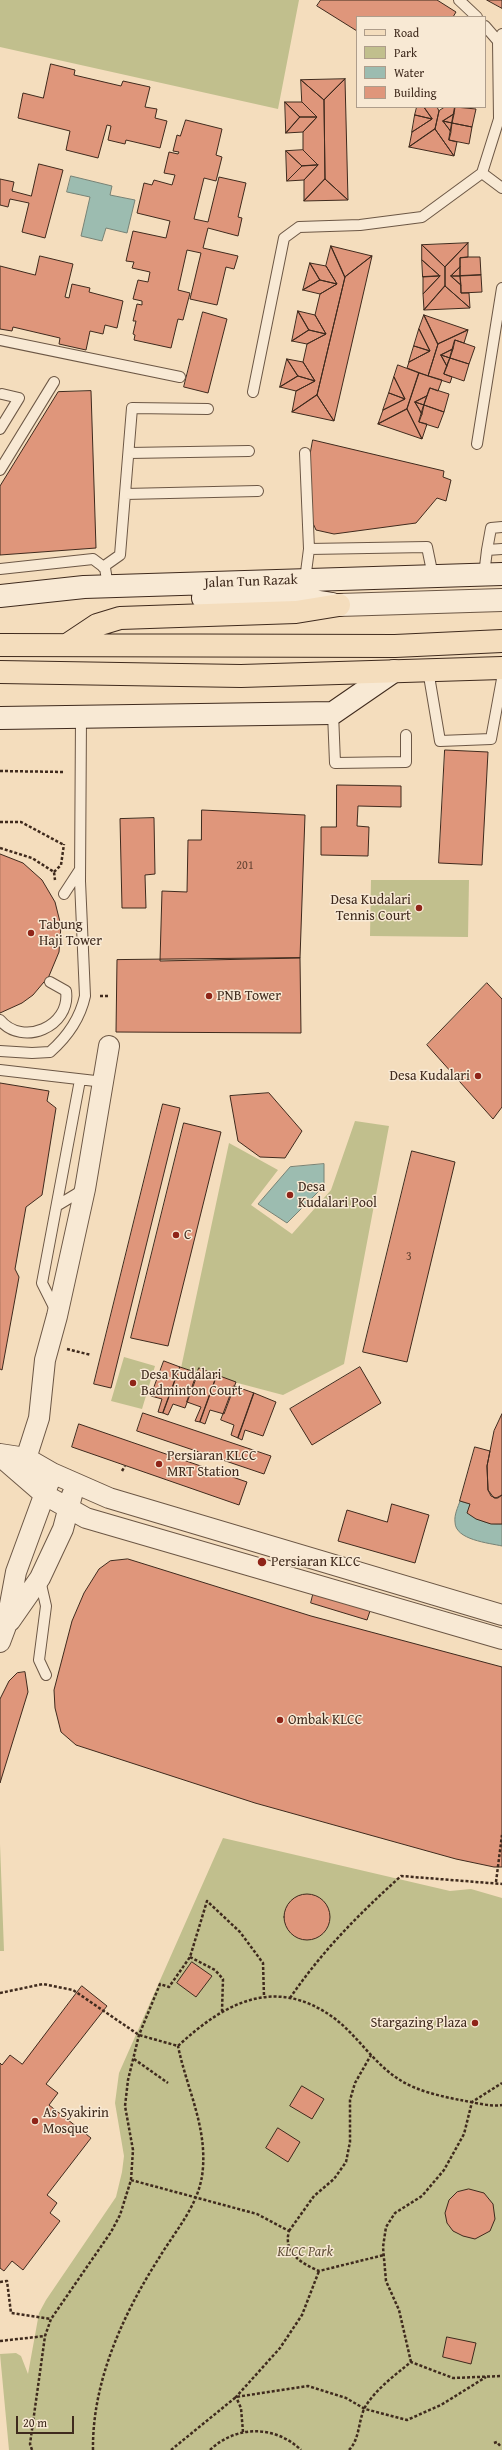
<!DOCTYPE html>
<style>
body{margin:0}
#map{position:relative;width:502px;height:2450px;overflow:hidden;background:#f4ddbd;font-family:"Gentium Book Plus",serif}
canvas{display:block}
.legend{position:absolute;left:356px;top:16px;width:130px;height:92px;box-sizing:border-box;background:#f8e9d4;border:1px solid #ae9d8b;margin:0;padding:5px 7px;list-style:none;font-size:12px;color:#3f2a1d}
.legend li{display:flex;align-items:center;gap:8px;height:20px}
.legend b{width:20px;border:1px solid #ae9d8b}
.scale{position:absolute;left:16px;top:2416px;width:58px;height:18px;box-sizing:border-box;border:2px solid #3f2a1d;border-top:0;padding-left:5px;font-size:12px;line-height:14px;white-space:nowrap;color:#3f2a1d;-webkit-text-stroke:3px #f8e9d4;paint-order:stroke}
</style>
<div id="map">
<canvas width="502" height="2450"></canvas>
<ul class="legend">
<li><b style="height:5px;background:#f4ddbd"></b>Road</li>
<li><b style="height:11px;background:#c1bf8d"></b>Park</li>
<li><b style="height:11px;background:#9cbcb0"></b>Water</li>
<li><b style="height:11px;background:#df967b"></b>Building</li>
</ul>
<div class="scale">20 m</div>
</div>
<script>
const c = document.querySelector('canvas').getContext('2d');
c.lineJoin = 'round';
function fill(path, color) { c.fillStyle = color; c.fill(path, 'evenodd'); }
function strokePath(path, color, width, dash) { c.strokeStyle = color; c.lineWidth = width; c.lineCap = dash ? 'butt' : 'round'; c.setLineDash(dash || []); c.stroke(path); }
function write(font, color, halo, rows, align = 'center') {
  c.font = font + ' "Gentium Book Plus",serif'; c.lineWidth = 3; c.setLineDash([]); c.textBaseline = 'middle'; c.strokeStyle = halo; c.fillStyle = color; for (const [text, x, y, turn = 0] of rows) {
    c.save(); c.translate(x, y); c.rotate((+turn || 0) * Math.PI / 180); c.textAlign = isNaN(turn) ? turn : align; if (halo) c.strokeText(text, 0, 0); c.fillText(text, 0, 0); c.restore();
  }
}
fill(new Path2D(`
 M0,0H299L278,109L0,47Z
 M371,880H469L468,937L370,936Z
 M355,1121L389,1126L344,1364L283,1395L181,1368L229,1143L278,1170L251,1205L292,1234L331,1190Z
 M124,1357L155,1366L142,1409L111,1401Z
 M223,1838L450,1891L471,1889L502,1898V2450H9L0,2354L16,2353L21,2356L28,2374L39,2313L46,2300L116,2197L122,2172L124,2156L115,2103L119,2073Z
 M0,1844L4,1951H0Z`), '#c1bf8d');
const water = new Path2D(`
 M71,176L112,186L110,195L135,200L127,233L106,228L102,241L81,236L90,197L67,192Z
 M324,1164V1186L287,1223L258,1204L290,1167Z
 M460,1501L470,1504L468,1513C478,1520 489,1525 502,1524V1546C489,1543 455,1540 455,1522C454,1515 458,1507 460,1501Z`);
fill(water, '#9cbcb0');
strokePath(water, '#778275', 1);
const building = new Path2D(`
 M321,0H437L456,12L453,17H357V31L317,6Z
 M487,0H502V8Z
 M51,64L75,70L74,75L121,86L123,81L150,87L145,107L157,109L155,118L167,121L160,148L126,140L125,144L108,140L111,126L107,125L98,158L66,150L70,131L18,118L23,93L43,98Z
 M345,79L348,200L325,179L324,100Z
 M345,79L324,100L301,80Z
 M301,80L324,100L325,179L304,201V180L318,165L303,150V132L317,117L302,102Z
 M285,102L300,117L286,133Z
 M285,102H302L317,117H300Z
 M417,107H424L432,119L415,115Z
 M424,107H437L439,111L435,129L409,147L412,132L432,119Z
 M445,107H455L454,114L443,121L451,132L449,140L457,142L454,156L435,129L439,111Z
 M455,107L476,109L472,127L452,123Z
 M454,114L452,123L443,121Z
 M415,115L432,119L412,132Z
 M300,117H317L303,132L286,133Z
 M186,120L222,129L216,155L222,157L216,181L204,178L194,219L208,222L219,177L246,183L238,217L242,218L238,236L208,228L203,248L238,256L234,269L226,267L217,305L190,299L201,253L187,250L178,290L190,293L183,320L178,319L171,348L134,340L135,335L133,334L136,321H133L137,304L142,305V301L133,299L138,280L148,282L150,272L132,268L134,262L126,261L133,231L166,238L170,221L137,213L144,183L152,185L154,180L172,185L175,175L164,173L169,152L178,154L179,152L173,151L177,135L180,136Z
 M443,121L452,123L451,131Z
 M452,123L472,127L469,144L449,140Z
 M435,129L454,156L409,147Z
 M303,150L318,165L302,166L286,151Z
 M286,151L302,166L287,181Z
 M39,164L63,170L45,238L22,232L29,203L10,199L8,207L0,205V179L14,182L12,191L31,196Z
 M318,165L304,180L287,181L302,166Z
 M325,179L348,200L304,201Z
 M468,243L445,267L422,245Z
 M468,243V257L460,258V267L451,276L461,285V293H469L470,308L445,286V267Z
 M422,245L445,267V286L424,310L423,294L440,276L422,260Z
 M331,246L372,256L345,277Z
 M331,246L345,277L317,395L292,412L296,391L315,381L303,362L307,344L326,334L315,315L320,294L337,284L326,266Z
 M40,256L73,264L65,297L69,298L72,284L90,288L89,292L123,301L117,328L105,325L103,334L90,331L86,350L59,344L60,338L13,327L12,331L0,329V266L35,275Z
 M372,256L334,421L317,395L345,277Z
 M468,257H480L481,275L460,276V258Z
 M422,260L440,276L423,277Z
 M310,263L320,280L303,290Z
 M310,263L326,266L337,284L320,280Z
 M460,267V276H451Z
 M481,275L482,292L461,293L460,276Z
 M440,276L423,294V277Z
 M451,276H460L461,285Z
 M320,280L337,284L320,294L303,290Z
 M445,286L470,308L424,310Z
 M298,311L309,330L292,341Z
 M298,311L315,315L326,334L309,330Z
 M203,312L227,319L208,393L184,387Z
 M424,315L468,330L438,344Z
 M424,315L438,344L428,376L407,368L409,362L430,351L419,329Z
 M419,329L430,351L414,346Z
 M309,330L326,334L307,344L292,341Z
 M468,330L464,343L455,340L453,349L441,355L447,366L444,374L452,377L450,383L428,376L438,344Z
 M455,340L475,347L469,364L450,358Z
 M414,346L430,351L409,362Z
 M453,349L450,358L441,355Z
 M441,355L450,358L447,366Z
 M450,358L469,364L464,381L444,374Z
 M287,359L298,376L280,387Z
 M287,359L303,362L315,381L298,376Z
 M398,365L419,373L407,409L378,424L383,410L405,399L394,377Z
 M419,373L442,380L438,391L430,388L427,396L415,402L422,414L419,422L427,424L422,439L407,409Z
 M298,376L315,381L296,391L280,387Z
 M394,377L405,399L389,393Z
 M430,388L449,394L444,412L424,405Z
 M91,391L96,548L0,555V486L58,392Z
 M389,393L405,399L383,410Z
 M317,395L334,421L292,412Z
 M427,396L424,405L415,402Z
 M415,402L424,405L422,414Z
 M424,405L444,412L438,428L419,422Z
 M407,409L422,439L378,424Z
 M313,440L444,471L443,477L451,480L446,501L437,498L416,523L334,534L316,530L312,521L308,466Z
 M445,750L488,752L482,865L439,863Z
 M337,785L401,786V807L358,806L357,826L369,827L368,856L321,855V827H336Z
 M202,810L305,815L300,958L160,961L162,891L187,892L188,840H201Z
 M154,818L155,874L145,875L146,908H122L120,819Z
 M0,854L23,863L42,880L55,902L61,926L59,952L49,976L33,995L22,1003L0,1013Z
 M300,958L301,1033L116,1032L117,960Z
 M487,983L502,999V1107L493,1119L427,1045Z
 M0,1083L49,1091L47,1101L56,1108L42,1195L26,1207L15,1269L19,1277L2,1370L0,1369Z
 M269,1093L302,1131L285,1158L260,1157L238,1141L230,1096Z
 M163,1104L180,1108L111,1388L94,1384Z
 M184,1123L221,1132L168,1346L131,1338Z
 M412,1151L455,1162L407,1362L363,1352Z
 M164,1361L180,1367L163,1413L158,1412L162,1399L151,1396Z
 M180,1367L198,1373L185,1408L173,1404L168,1415L163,1413Z
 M360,1367L381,1403L312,1445L290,1409Z
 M199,1368L217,1375L200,1422L195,1421L201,1407L187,1402Z
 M217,1375L236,1382L224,1414L210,1410L205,1424L200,1422Z
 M234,1386L254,1393L238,1438L231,1435L234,1425L221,1420Z
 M254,1393L276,1402L263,1436L245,1430L242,1440L238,1438Z
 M143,1413L271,1456L264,1474L137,1431Z
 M502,1414V1495L496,1498L491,1496L488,1490L487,1466L494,1431Z
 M79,1424L247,1482L239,1505L72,1447Z
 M475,1447L490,1451L487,1466L488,1490L494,1498H498L502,1495V1524H491L476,1519L467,1513L470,1504L460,1501Z
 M392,1504L429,1515L415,1563L338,1541L347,1510L387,1522Z
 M128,1559L311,1616L502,1667V1867H494L456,1859L255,1803L76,1745L61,1732L55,1708L54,1690L72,1621L84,1593L99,1569L110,1561Z
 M314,1591L371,1608L367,1620L311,1603Z
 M25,1672L28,1692L0,1783V1699L9,1681L17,1673Z
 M284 1917a23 23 0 1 1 46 0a23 23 0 1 1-46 0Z
 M192,1962L212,1976L196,1997L177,1983Z
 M82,1986L107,2006L46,2084L58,2093L49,2105L91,2138L47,2195L57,2203L50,2213L60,2221L23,2270L12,2261L4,2271L0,2268V2063L2,2065L10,2055L22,2064Z
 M302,2086L324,2099L312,2119L290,2106Z
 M278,2128L300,2142L288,2162L266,2148Z
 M469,2189L484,2193L493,2204L495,2219L490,2231L475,2239L463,2236L453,2231L447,2223L445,2213L449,2200L457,2192Z
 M447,2337L476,2343L471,2364L443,2357Z`);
fill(building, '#df967b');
strokePath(building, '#3f2a1d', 1);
const service = new Path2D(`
 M459,0L477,17
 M485,26L498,41
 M482,173L502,188
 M0,340L180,377
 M253,392L284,238L299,227L360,225L422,217L482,173L499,119L498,41L502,34
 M0,429L19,398L2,394
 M477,444L502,288
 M129,453L249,451
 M305,453L309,549L305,580
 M0,470L54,382
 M125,494L258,491
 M309,549L427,547L433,576
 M487,550L491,528L502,527
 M103,567L120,555L132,408L208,409
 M0,569L93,559L105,568L108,586
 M484,575L487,550L502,549
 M428,670L440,741L491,739L502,679
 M333,713L335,763L406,762V735
 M64,894L79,871
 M0,1020C22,1047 71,1027 66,991L50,982
 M0,1051L32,1053L50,1052C67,1037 80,1019 85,996L80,881L81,717
 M0,1070L104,1082
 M58,1205L83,1190
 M56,1311L42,1283L80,1080
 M40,1580L46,1606L39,1660L46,1675`);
const minor = new Path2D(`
 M0,1454L26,1458L52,1473L109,1498L502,1615
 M0,1456L45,1495L86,1518L502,1639
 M22,1471L39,1418L45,1360L57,1316L85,1189L109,1046
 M10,1621L40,1578L63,1529L72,1495
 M0,1642L6,1626L16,1572L49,1482`);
const tertiary = new Path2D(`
 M339,605L502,600`);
const secondary = new Path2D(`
 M0,596L84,587L502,574
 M203,598L285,597L332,604
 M0,718L333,713L394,671`);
const primary = new Path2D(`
 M0,645L395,646L502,641
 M67,645L97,625L120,618L296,612L339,605
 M0,672L241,676L502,668`);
strokePath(service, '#6c5745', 12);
strokePath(minor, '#6c5745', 22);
strokePath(tertiary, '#6c5745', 24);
strokePath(secondary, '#3f2a1d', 24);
strokePath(primary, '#3f2a1d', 24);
strokePath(new Path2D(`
 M0,771L65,772
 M0,822H21L64,845
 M0,848L32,858L54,872L55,880
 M54,872L61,865L64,844
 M100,996H108
 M67,1349L91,1355
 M122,1471L125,1466
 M496,1882L502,1835
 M190,1957L215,1970L223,1979L222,2011
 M0,1993L43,1984L73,1990L139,2035L178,2046C224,2003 275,1975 334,2018C358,2036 374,2064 400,2080C417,2091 440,2096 460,2100C473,2102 489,2107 502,2105
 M290,1998C323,1950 358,1915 401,1876L502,1884
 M134,2059L168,2083
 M131,2180L257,2214L289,2231C283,2253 301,2263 319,2271L384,2255
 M289,2231L314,2196L334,2179L346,2162L350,2142V2100L355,2083L371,2055
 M0,2282L7,2281L11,2313L51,2319
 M0,2341L45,2336
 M411,2362L399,2310L386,2281L383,2247L386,2227L395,2213L422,2196L444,2170L464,2134L472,2102L502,2083
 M243,2432L241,2408L236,2397L280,2348L302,2315L319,2271
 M494,2443L497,2442L501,2447
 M32,2450L30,2444L45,2336L51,2319L111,2232L120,2215L131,2180L133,2150L125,2106L128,2080L139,2035L160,1984L169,1987L190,1957L207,1901L240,1932L263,1963L264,1996
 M93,2450C92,2382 123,2314 159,2258C177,2228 201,2203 203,2167C206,2124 186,2086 178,2046
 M171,2450L236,2397L308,2386L346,2398L365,2409L407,2420L441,2405L486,2377
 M210,2450C236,2425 275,2425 301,2450
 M349,2450C360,2439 358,2421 365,2407C376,2389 395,2375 411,2362L453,2378L502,2376`), '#3f2a1d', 2.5, [3, 2]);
strokePath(service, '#f8e9d4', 10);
strokePath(minor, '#f8e9d4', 20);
strokePath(tertiary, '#f8e9d4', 22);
strokePath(secondary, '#f8e9d4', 22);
strokePath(primary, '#f4ddbd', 22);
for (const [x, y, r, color] of [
 [419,908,4,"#8f2418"],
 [31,933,4,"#8f2418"],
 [209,996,4,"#8f2418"],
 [478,1076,4,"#8f2418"],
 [290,1195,4,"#8f2418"],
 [176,1235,4,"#8f2418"],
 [133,1383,4,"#8f2418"],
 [159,1464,4,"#8f2418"],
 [262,1562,5,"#8f2418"],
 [280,1720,4,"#8f2418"],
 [475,2023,4,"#8f2418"],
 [35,2121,4,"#8f2418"]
]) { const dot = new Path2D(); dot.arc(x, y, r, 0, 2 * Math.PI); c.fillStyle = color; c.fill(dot); strokePath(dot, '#f8e9d4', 1.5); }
write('12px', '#674534', null, [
 ["201",245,866],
 ["3",409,1257]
]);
write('14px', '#3f2a1d', '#f8e9d4', [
 ["Jalan Tun Razak",251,582,-2]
]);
write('14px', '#3f2a1d', '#f8e9d4', [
 ["Desa Kudalari",411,900,"right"],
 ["Tennis Court",411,916,"right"],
 ["Tabung",39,925],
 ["Haji Tower",39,941],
 ["PNB Tower",217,996],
 ["Desa Kudalari",470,1076,"right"],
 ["Desa",298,1187],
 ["Kudalari Pool",298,1203],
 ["C",184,1235],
 ["Desa Kudalari",141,1375],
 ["Badminton Court",141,1391],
 ["Persiaran KLCC",167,1456],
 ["MRT Station",167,1472],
 ["Persiaran KLCC",271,1562],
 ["Ombak KLCC",288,1720],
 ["Stargazing Plaza",467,2023,"right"],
 ["As Syakirin",43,2113],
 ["Mosque",43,2129]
], 'left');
write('italic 14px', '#604f39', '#f8e9d4', [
 ["KLCC Park",305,2252]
]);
</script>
